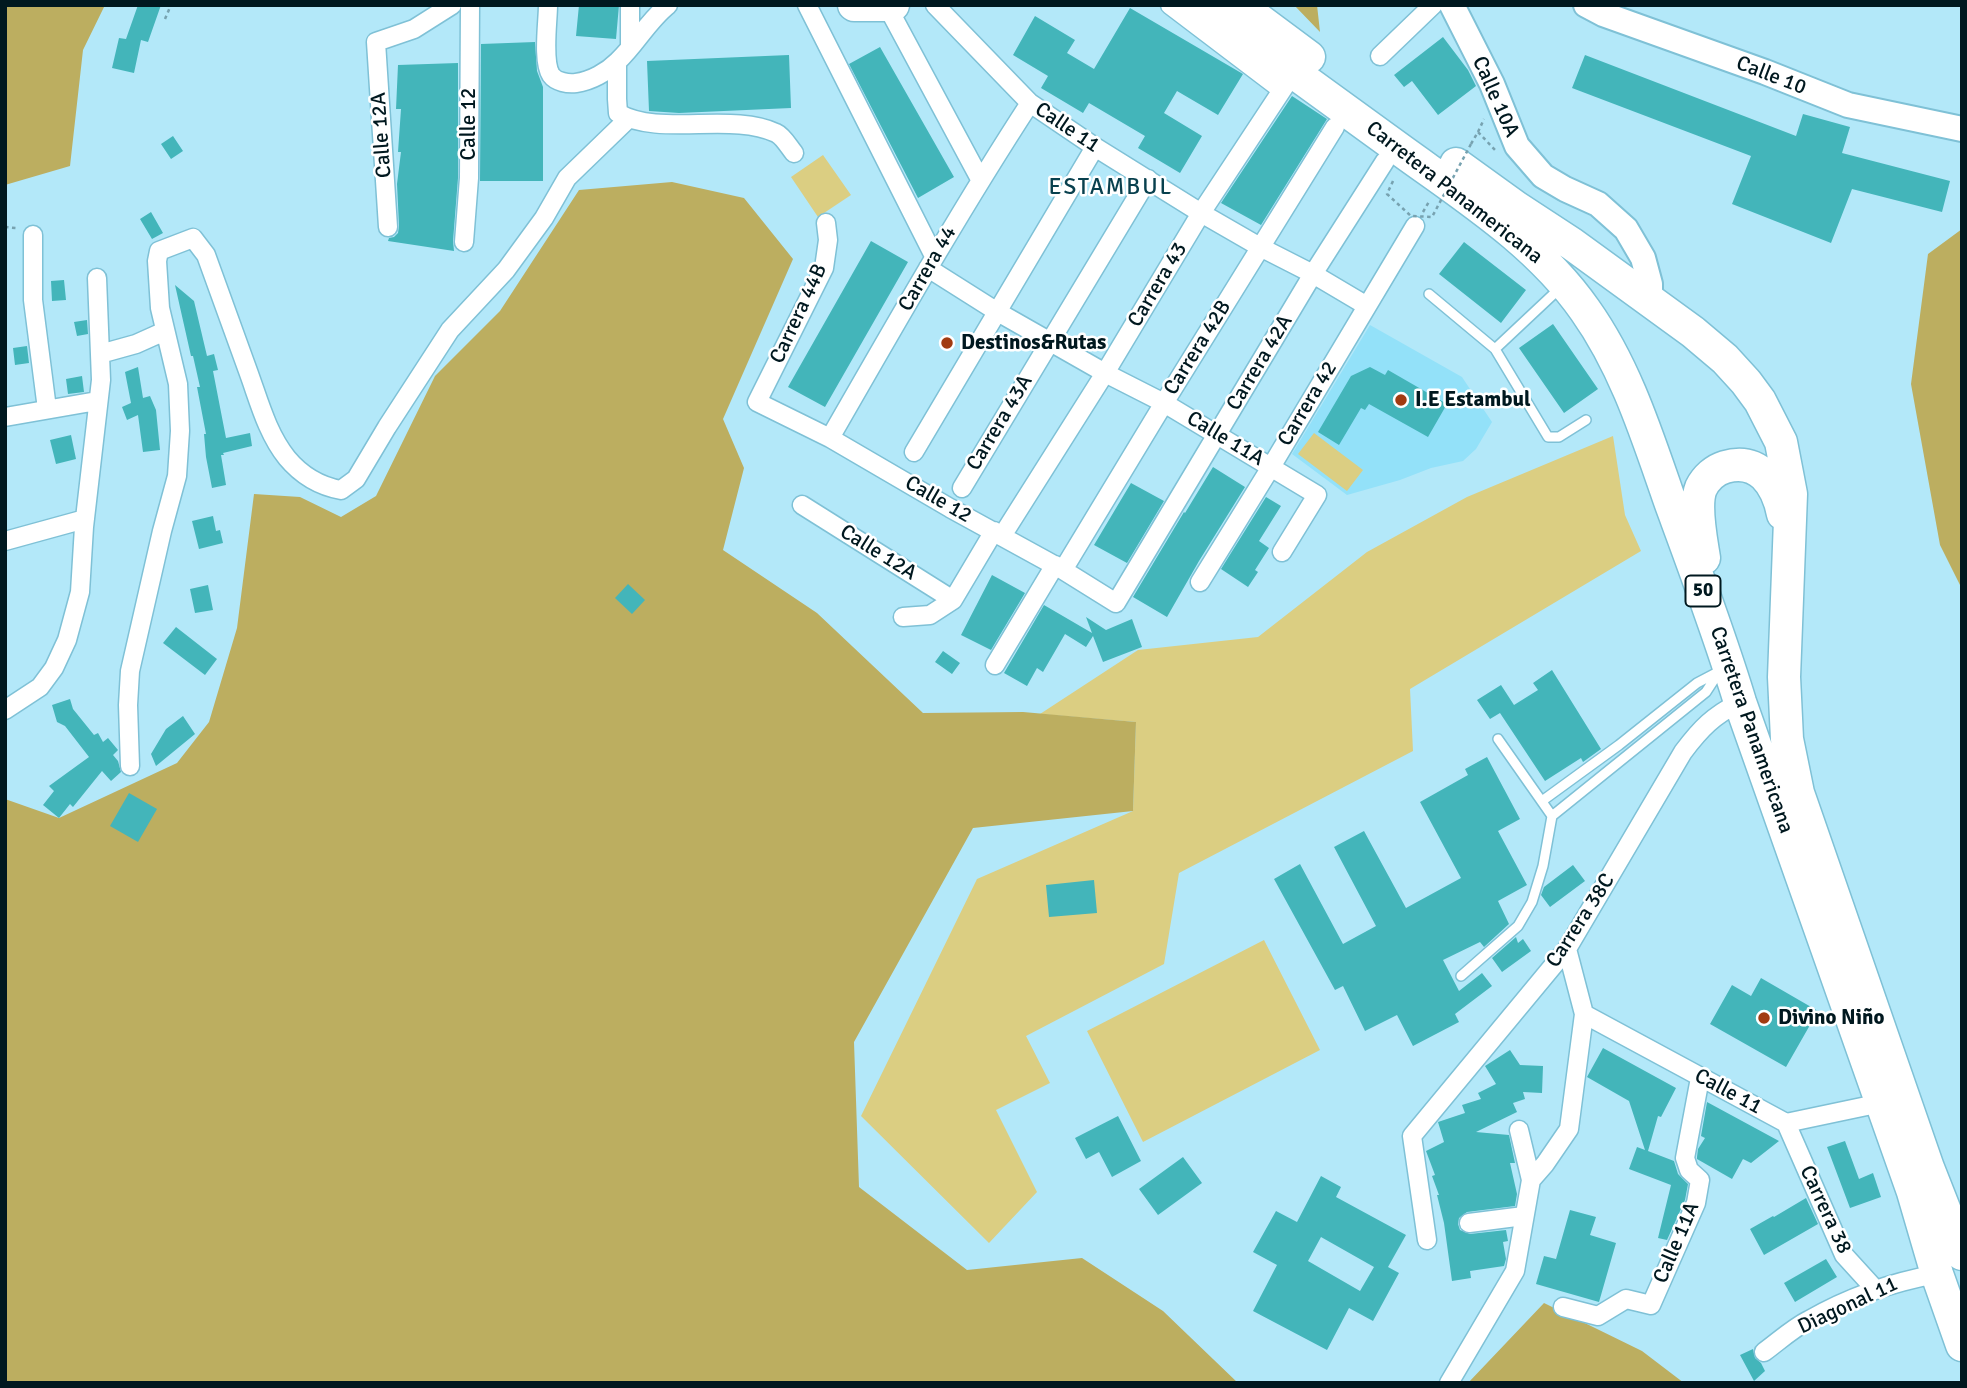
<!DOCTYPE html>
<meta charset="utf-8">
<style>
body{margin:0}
#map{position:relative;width:1967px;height:1388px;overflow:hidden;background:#b3e8f9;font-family:Signika,sans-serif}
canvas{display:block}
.frame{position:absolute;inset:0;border:7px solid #00181f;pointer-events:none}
</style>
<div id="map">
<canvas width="1967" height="1388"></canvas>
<div class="frame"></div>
</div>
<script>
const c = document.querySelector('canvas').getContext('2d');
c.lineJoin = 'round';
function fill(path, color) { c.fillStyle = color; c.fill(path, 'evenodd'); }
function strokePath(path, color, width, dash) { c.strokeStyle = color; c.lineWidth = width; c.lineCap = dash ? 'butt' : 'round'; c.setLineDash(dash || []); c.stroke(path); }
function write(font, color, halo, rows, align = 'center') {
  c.font = font + ' Signika,sans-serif'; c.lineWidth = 5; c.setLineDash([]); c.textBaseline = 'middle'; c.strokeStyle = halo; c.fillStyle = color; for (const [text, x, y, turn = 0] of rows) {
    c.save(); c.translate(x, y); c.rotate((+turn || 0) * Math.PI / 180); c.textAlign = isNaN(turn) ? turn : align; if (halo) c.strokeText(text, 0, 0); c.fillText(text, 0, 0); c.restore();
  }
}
fill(new Path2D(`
 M1370,325L1462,377L1492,422L1476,449L1463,461L1431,468L1400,480L1347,495L1292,454Z`), '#93e1f9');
fill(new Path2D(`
 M823,155L851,195L818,217L791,177Z
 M1314,433L1363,470L1347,491L1298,454Z
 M1613,436L1625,515L1641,551L1410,689L1413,751L1179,873L1164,964L1026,1036L1050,1083L996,1110L1037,1192L989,1243L861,1116L977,879L1133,811L1136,722L1040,714L1138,650L1258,637L1367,552L1467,497Z
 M1264,940L1320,1050L1143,1142L1087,1031Z`), '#dbce82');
fill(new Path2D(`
 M5,5H105L83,50L70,166L5,185Z
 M1294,5H1317L1320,32Z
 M672,182L744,198L793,259L723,419L744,468L723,550L817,613L923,713L1023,712L1136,722L1133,811L973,828L854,1042L859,1187L967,1270L1082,1258L1163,1311L1238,1383H5V799L59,818L177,763L209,722L237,628L254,494L300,497L341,517L376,496L435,376L500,311L579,190Z
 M1962,229V589L1940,545L1911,384L1928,254Z
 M1544,1303L1642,1351L1684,1383H1468Z`), '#bcae60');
fill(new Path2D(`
 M138,5H161L148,42L141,40L134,73L112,68L119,38L126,39Z
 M579,5H619L616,39L576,36Z
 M1130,8L1243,74L1218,115L1177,91L1164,113L1202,136L1180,173L1138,148L1145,136L1089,103L1083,113L1041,88L1048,76L1013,55L1035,16L1075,40L1067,53L1094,69Z
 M1443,37L1468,70L1476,86L1438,115L1412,81L1404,87L1394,75Z
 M535,42L537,71L543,87V181H480L481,44Z
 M880,47L954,177L918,198L849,64Z
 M789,55L791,108L679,113L649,111L647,61Z
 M1585,55L1796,136L1803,114L1850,127L1842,153L1950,181L1942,212L1852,189L1831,243L1732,204L1751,156L1572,88Z
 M458,63V178L453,241L454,251L388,241L389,238L394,237L398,233L399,226L397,184L401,152H398L401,109H396L398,65Z
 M1292,96L1327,119L1261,225L1221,203Z
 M173,136L183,151L171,159L161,144Z
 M151,212L163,233L152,239L140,219Z
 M871,241L908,262L825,407L788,387Z
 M1464,242L1526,290L1501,323L1439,274Z
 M64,280L66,300L52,301L51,281Z
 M175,285L194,301L207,356L214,354L218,370L213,371L226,438L250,433L252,446L223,453L224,455H221L226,485L212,488L206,457L204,434H206L197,387H200L193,356H191Z
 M87,320L88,334L77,336L74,322Z
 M1553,324L1598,389L1564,413L1519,348Z
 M27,346L29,363L15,365L13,348Z
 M138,367L143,398L150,396L156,410L160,450L143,452L138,415L127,420L122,407L131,403L125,372Z
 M1370,367L1385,375L1388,370L1447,404L1428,437L1369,404L1365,410L1361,408L1339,445L1318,432L1351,376Z
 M82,376L84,392L68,394L66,379Z
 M71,435L76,459L56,464L50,440Z
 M1213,467L1245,487L1199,561L1167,617L1133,597L1184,512L1185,513Z
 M1131,483L1164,501L1127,563L1094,545Z
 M1266,497L1281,506L1259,541L1269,548L1255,570L1258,572L1248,587L1221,569Z
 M213,516L216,531L220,530L223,543L199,549L192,521Z
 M992,575L1025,593L991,650L961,635Z
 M628,584L645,600L632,614L615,598Z
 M208,585L213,610L195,613L190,589Z
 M1044,605L1092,633L1086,617L1106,630L1132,619L1142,647L1103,662L1093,636L1086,647L1065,634L1043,672L1037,668L1027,686L1004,673Z
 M176,627L217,659L205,675L163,643Z
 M943,651L960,663L952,674L935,662Z
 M1552,670L1601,749L1583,762L1581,758L1545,781L1500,713L1490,719L1477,700L1501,685L1514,705L1538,690L1533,683Z
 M70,699L73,709L94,735L98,733L103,742L108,738L118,750L113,755L118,761L121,772L111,781L102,771L73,807L70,804L59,818L43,805L54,791L49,786L89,757L65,726L57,722L52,705Z
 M183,716L195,734L156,766L151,754L166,729Z
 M1487,757L1520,819L1498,831L1527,885L1498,901L1509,924L1484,947L1480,942L1443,960L1459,991L1482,973L1492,986L1455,1014L1459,1022L1413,1046L1397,1015L1365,1031L1343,986L1335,990L1274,879L1300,864L1343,944L1376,926L1334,847L1364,831L1406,908L1461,878L1420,802L1468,775L1465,769Z
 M129,793L157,809L138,842L110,826Z
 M1573,865L1585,881L1550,907L1541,895L1544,887Z
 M1094,880L1097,913L1049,917L1046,885Z
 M1516,937L1518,943L1523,939L1531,951L1502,972L1492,958Z
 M1761,978L1818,1011L1786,1067L1710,1024L1732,985L1751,996Z
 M1603,1048L1676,1088L1661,1117L1658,1116L1648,1151L1674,1161L1678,1174L1688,1184L1685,1200L1667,1240L1658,1238L1671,1185L1629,1169L1637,1147L1645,1150L1629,1101L1587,1077Z
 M1510,1050L1520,1065L1543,1066L1542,1093L1523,1092L1525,1099L1513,1103L1517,1112L1476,1132L1509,1135L1515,1163H1510L1517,1194L1515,1206L1467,1212L1459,1218L1458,1224L1460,1230L1470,1234L1506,1230L1508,1241L1503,1242L1506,1259L1504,1266L1470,1271L1471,1278L1452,1281L1444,1223L1437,1195H1439L1432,1176L1435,1175L1426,1151L1444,1142L1438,1122L1465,1113L1462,1105L1481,1099L1478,1093L1496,1084L1485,1066Z
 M1707,1102L1779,1141L1751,1163L1743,1159L1732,1179L1697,1159V1157L1698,1149L1705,1138L1701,1136Z
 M1118,1116L1141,1161L1112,1177L1099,1152L1086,1159L1075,1138Z
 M1845,1141L1859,1179L1873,1173L1881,1197L1850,1208L1827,1147Z
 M1183,1157L1202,1183L1158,1215L1139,1189Z
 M1321,1176L1341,1187L1336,1197L1406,1235L1388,1267L1399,1273L1373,1321L1349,1308L1327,1350L1253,1311L1277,1265L1253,1252L1276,1211L1297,1222ZM1321,1237L1374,1267L1360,1291L1308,1261Z
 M1806,1198L1818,1224L1764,1255L1750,1229L1773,1216L1774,1217Z
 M1570,1210L1596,1217L1590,1235L1616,1243L1599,1302L1536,1284L1544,1256L1556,1259Z
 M1826,1259L1837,1277L1795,1302L1784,1283Z
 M1753,1349L1755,1358L1761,1363L1765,1371L1754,1381L1740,1355Z`), '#43b5ba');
const lane = new Path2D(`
 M1429,294L1495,349L1560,288
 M1495,349L1548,437H1559L1586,420
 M1542,801L1619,745L1697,683L1718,672
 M1552,816L1706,692L1721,669
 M1461,976L1518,926L1532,902L1543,866L1552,816L1498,739`);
const street = new Path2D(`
 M548,5C548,22 542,61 551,75C556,82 568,84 576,83C591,81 607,72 618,61C636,44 648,21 668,5
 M807,5L934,256
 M935,5L1030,103L1095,147L1201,213L1260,247L1313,274L1367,306
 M1170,5L1282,90
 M887,6L980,179
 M630,47V5
 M1380,56L1433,5
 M617,62V99L618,113C659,137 732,112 776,133C783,136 789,147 794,153
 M826,223L828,240L824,268L757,402L830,438L950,508L1063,570L1116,603L1313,274L1385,161
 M388,227L376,42L414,29L452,5
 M33,235V300L47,409
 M464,242L469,178L470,5
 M928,268L996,311L1105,373L1164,403L1317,495L1282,552
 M100,354L136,344L165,331
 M5,417L97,401
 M830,438C895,325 959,212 1030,103
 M914,452L1095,147
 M962,488L1148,179
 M802,505L953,600
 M1002,536L1105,373L1201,213L1294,72
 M5,541L85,519
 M1063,570L1164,403L1335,127
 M1200,582L1271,467L1415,226
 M903,617L930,615L953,600L994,531
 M995,665L1055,565
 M5,710L40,687L54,668L67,640L80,592L84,527L101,380L97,278
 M130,766L128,705L130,671L162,531L177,476L180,431L178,384L160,308L157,261L159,251L193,238L206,255C220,294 234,332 248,371C259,401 267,433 287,458C302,476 319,486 341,490L356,479L387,427L450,330L506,270L544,218L567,178L628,119
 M1584,1014L1786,1123L1881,1103
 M1786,1123L1844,1255L1875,1289
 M1519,1130L1531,1180
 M1469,1223L1524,1216
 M1427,1240L1412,1136L1567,949L1683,752C1701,728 1713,716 1740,702
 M1563,1307L1598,1316L1626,1299L1651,1305L1696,1203L1700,1180L1689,1170L1685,1158L1700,1078
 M1764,1352C1779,1341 1793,1328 1809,1320C1849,1297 1893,1282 1937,1274
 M1449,1383L1515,1271L1531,1180L1545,1164L1569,1129L1584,1014L1567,949`);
const secondary = new Path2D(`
 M1452,5L1492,84L1517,146L1543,176L1565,189L1598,204L1626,229L1643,258L1650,284V299
 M1586,5L1603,14L1765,72L1848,105L1962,129`);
const highway = new Path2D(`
 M854,5H893
 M1201,5C1268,54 1335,103 1402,151C1467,198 1538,243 1585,310C1627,369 1648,439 1672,507C1696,572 1720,636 1740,702L1913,1192L1937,1274L1962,1345
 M1239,5L1309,57
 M1456,164L1517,208L1572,244L1693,332L1725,359L1746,382L1760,401L1781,442L1791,494L1784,677L1787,739L1798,793L1928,1168L1962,1254
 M1704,558C1701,539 1694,505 1701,488C1706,478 1715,470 1725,467C1759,457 1777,484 1783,514`);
strokePath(lane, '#7fc1d6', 12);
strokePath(street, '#7fc1d6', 21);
strokePath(secondary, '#7fc1d6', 28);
strokePath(highway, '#7fc1d6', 35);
strokePath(new Path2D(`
 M165,19L171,5
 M1478,132L1484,119
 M1471,144L1478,132L1496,151
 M1423,212L1430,200
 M5,227L16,228`), '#77a2b0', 2.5, [3.5, 3.5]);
strokePath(lane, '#fff', 9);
strokePath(street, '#fff', 18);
strokePath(secondary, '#fff', 24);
strokePath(highway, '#fff', 32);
strokePath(new Path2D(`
 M1393,181L1387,194L1411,216L1432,217L1471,144`), '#77a2b0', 2.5, [3.5, 3.5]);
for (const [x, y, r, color] of [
 [947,343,7,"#a13b11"],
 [1401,400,7,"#a13b11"],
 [1764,1018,7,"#a13b11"]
]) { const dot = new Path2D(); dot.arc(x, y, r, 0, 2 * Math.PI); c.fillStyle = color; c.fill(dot); strokePath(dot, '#fff', 2.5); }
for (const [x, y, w] of [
 [1703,591,35]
]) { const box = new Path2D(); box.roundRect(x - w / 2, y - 15.5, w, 31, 5); c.fillStyle = '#fff'; c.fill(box); strokePath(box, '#00181f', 2); }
write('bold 19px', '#00181f', null, [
 ["50",1703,591]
]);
write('21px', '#00181f', '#fff', [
 ["Calle 10",1771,76,21],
 ["Calle 10A",1495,97,66],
 ["Calle 12",469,124,-90],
 ["Calle 11",1067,128,34],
 ["Calle 12A",382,135,-94],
 ["Carretera Panamericana",1454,193,38],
 ["Carrera 44",928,269,-60],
 ["Carrera 43",1158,285,-59],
 ["Carrera 44B",799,314,-65],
 ["Carrera 42B",1198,348,-58],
 ["Carrera 42A",1260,363,-59],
 ["Carrera 42",1308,404,-59],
 ["Carrera 43A",1000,423,-59],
 ["Calle 11A",1225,439,31],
 ["Calle 12",938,500,30],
 ["Calle 12A",878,553,32],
 ["Carretera Panamericana",1751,730,71],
 ["Carrera 38C",1581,921,-57],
 ["Calle 11",1728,1092,28],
 ["Carrera 38",1825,1210,65],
 ["Calle 11A",1677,1243,-67],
 ["Diagonal 11",1848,1306,-25]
]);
write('bold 21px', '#00181f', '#fff', [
 ["Destinos&Rutas",961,343],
 ["I.E Estambul",1415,400],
 ["Divino Niño",1778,1018]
], 'left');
c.letterSpacing = '2px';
write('23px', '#08404e', '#fff', [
 ["ESTAMBUL",1111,188]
]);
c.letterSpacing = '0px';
</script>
